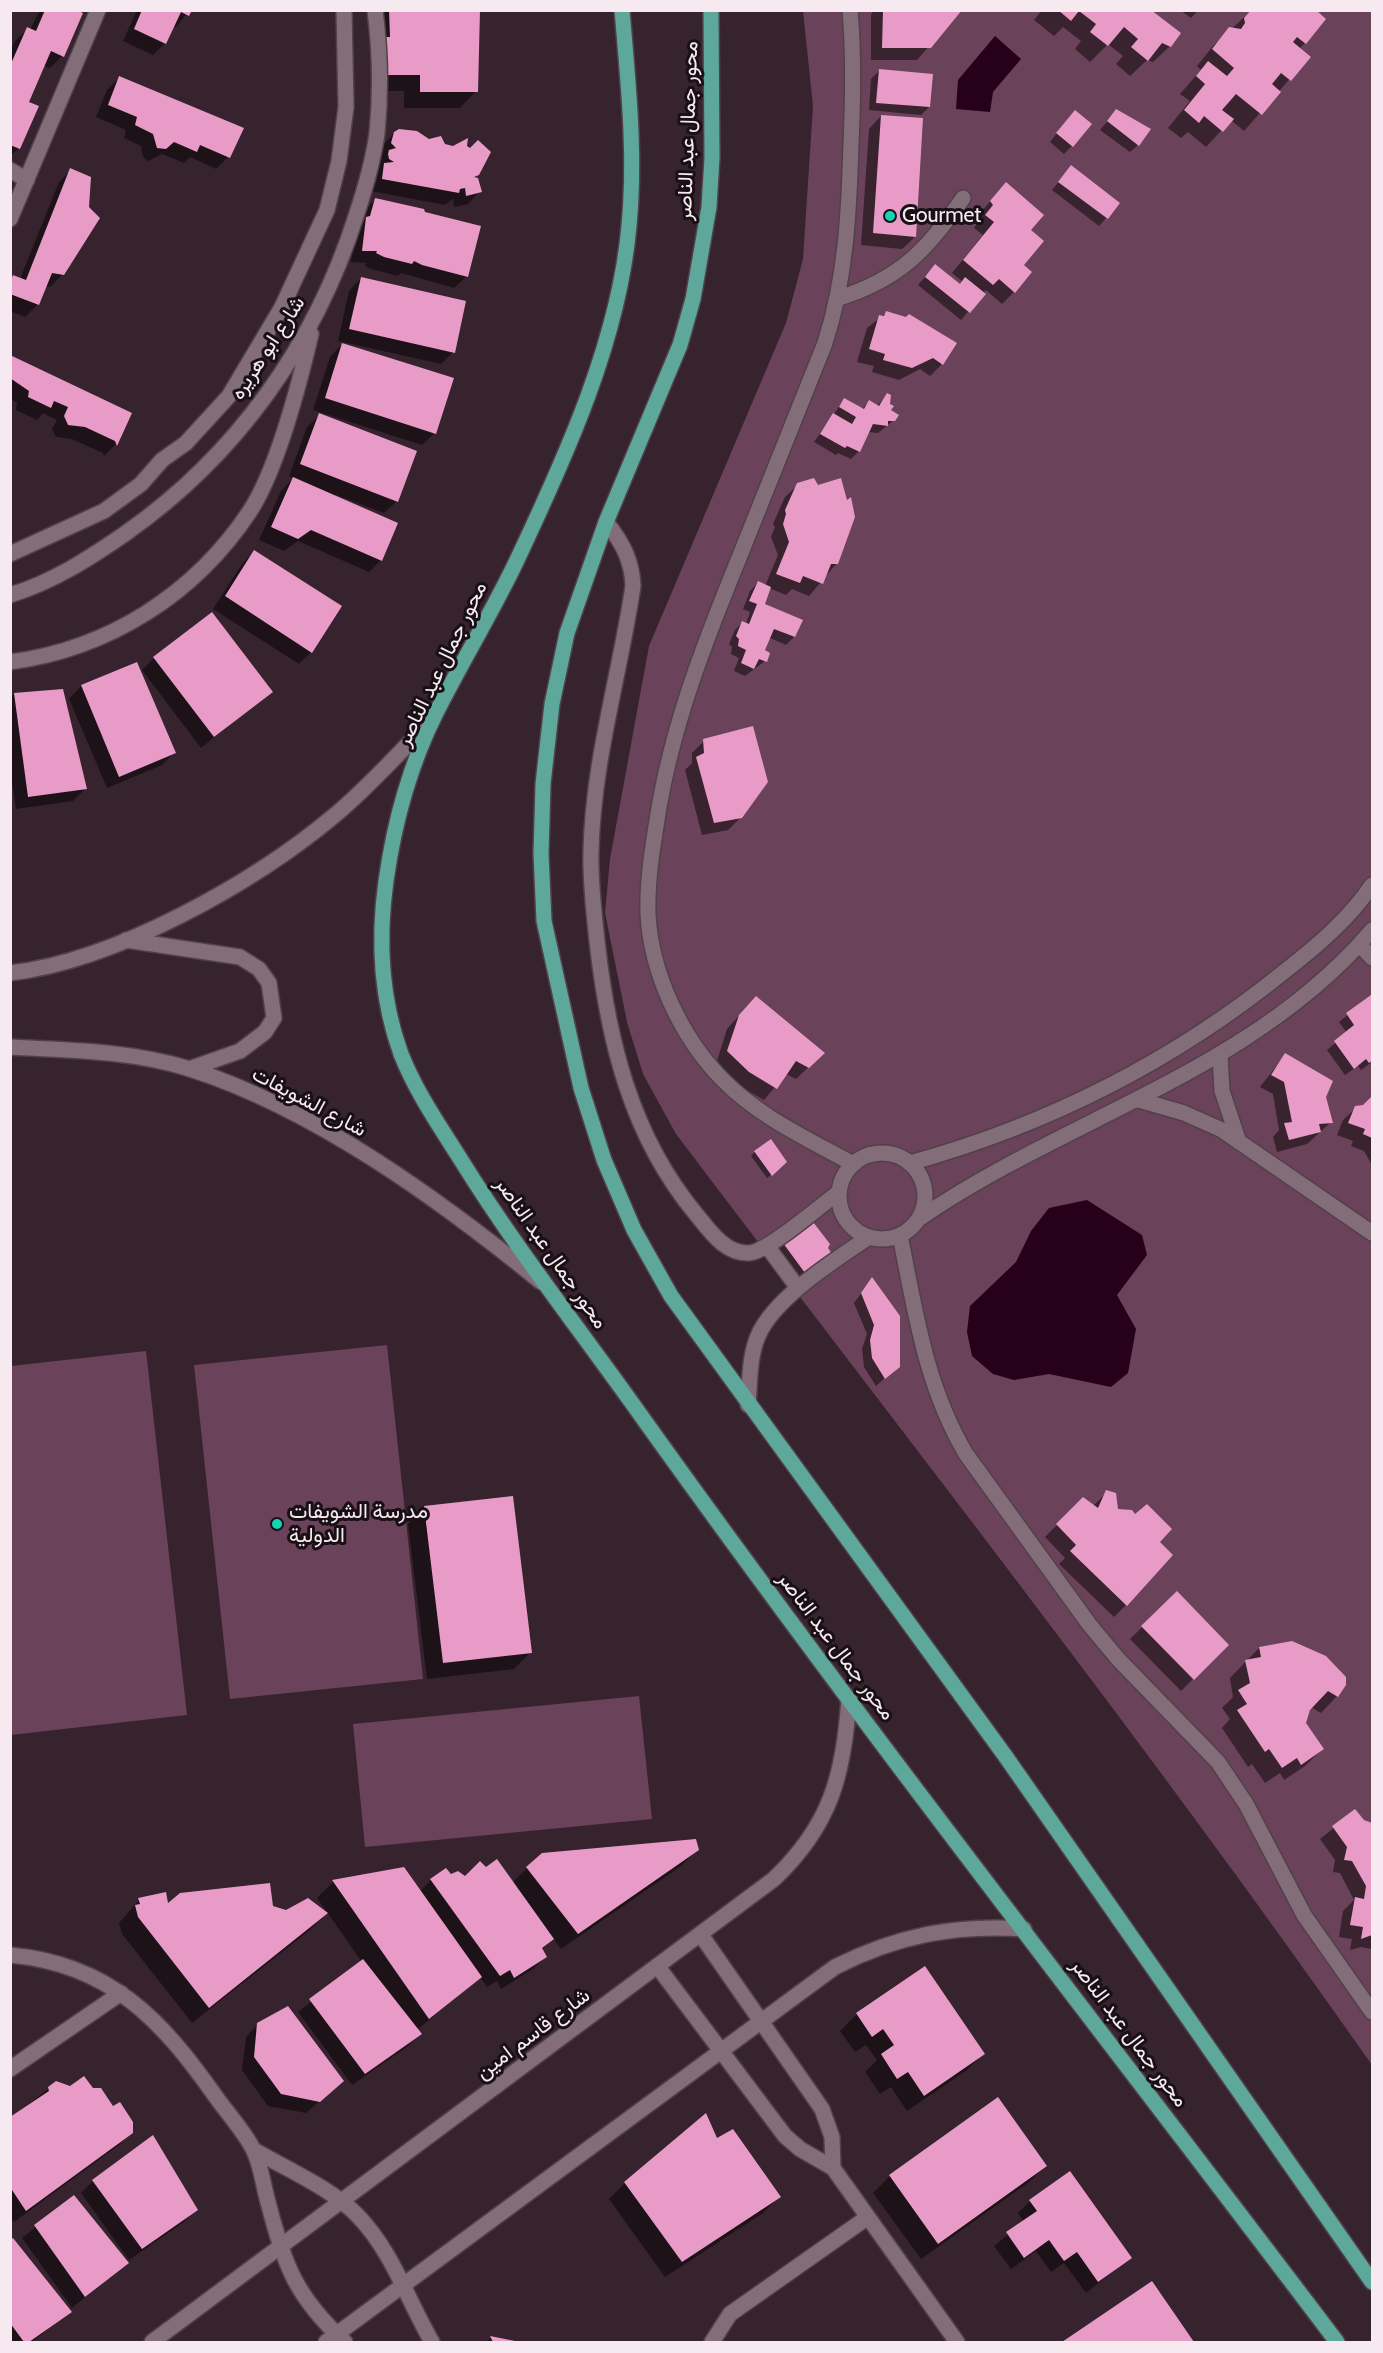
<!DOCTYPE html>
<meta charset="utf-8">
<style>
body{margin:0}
#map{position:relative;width:1383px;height:2353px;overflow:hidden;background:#36232e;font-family:Cabin,sans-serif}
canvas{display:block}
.frame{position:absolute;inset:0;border:12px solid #f6e9f0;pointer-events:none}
</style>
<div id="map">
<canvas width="1383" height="2353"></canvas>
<div class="frame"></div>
</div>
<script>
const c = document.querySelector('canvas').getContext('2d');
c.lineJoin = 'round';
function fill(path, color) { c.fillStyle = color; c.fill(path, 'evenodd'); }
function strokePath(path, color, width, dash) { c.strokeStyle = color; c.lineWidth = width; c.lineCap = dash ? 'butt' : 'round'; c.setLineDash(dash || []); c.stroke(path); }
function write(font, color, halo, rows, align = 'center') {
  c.font = font + ' Cabin,Vazirmatn,sans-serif'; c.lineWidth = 6; c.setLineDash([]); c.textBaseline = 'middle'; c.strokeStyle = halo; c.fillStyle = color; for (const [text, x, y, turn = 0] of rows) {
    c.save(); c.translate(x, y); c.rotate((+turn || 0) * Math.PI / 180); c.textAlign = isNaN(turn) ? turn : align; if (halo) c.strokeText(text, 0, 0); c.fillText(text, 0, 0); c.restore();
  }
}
fill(new Path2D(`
 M803,11H1372V2065C1150,1748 910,1443 676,1134L643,1074L627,1022L605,913L610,859L649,646L786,323L803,259L813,106Z
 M387,1345L423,1679L230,1699L194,1365Z
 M146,1351L187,1715L11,1735V1366Z
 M639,1696L652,1819L365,1847L353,1724Z`), '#6a4259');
fill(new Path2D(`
 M995,36L1021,59L993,92L990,112L956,109L958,80Z
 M1087,1200L1142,1235L1147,1255L1117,1295L1136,1329L1128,1373L1111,1387L1049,1374L1014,1380L993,1374L972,1356L967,1332L970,1306L1016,1262L1031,1231L1049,1208Z`), '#270019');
fill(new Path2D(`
 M40,10H72L62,56L50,68L43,65L27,103L19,148L10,156V52L15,41L28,29L30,30Z
 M137,10H190L176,27L173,26L165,43L153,55L123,41Z
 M373,10H479L476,91L460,108H404V91H371Z
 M874,10H960L917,60H871V15Z
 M1042,10H1149L1170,46L1153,62L1147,60L1130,76L1116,64L1123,56L1108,44L1090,62L1075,49L1081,41L1063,27L1054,36L1034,20Z
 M1180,10H1198L1191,18Z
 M1252,10H1314L1305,43L1299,49L1309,57L1244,131L1231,120L1206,147L1188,132L1181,138L1168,128L1190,101L1180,94L1201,70L1197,66L1213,46Z
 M879,71L929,107L921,115L869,110L871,79Z
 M120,77L228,157L216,169L190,157L184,163L162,154L148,161L143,157L141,146L124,138L126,130L96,117L107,90Z
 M1116,111L1138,145L1130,152L1100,130Z
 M881,116L915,237L902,249L861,245L869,129Z
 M1067,120L1072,146L1064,154L1050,142Z
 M394,133L444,145L465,147L478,174L473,179L480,191L468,204L454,207L453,199L445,205L371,191L377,164L382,159L379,156L382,146Z
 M1071,167L1118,204L1099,226L1052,190Z
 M71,170L63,274L50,287L45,286L37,305L25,317L10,311V280L14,277L20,279L59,182Z
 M1006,184L1029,230L1014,292L1002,304L986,290L961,320L918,285L935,266L959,286L963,282L952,273L983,235L974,228L981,218L979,214Z
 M375,200L467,276L454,288L401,273L398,276L371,269L365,266L367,263L351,262L354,230L363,212Z
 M361,278L453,352L441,364L338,341L349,291Z
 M886,313L942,364L930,376L920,369L899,380L872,372L874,366L857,362L867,328Z
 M343,343L435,433L422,445L322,413L321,415L397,501L384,513L336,495L335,497L381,560L369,572L298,541L284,551L259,540L281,491L293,478L289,476L307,427L322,413L313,410L330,357Z
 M10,357L130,414L115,445L104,456L103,453L72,439L56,437L52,429L57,420L43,413L37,420L16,410L17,403L10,398Z
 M887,395L894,420L878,433L868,432L859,451L851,459L838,453L836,455L814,442L844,400L861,410L869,402L877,406Z
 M798,485L837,563L809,596L792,589L786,595L769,588L763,605L794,637L786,645L768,637L763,651L765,661L745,676L734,671L739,658L731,654L732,647L729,644L735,630L743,622L746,624L750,612L743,609L750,591L758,583L765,586L778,555L771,537L775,527L773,524L785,497Z
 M254,552L311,652L299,664L213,609L242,564Z
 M154,658L271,691L201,748L142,670Z
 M136,664L174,753L162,765L107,788L69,699L81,686Z
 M14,694L85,789L73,801L16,809L10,768V698Z
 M704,741L741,817L728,830L702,835L685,770L692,763V753Z
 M1370,997L1372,1062L1361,1070L1358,1066L1345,1075L1327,1050L1347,1033L1339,1022Z
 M744,1010L823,1053L796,1079L786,1074L764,1100L736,1084L716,1064L727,1029Z
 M1286,1054L1324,1097L1331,1122L1307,1144L1277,1152L1273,1137L1279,1130L1273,1094L1260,1087Z
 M1372,1098V1165L1364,1151L1351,1146L1353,1141L1337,1135L1343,1120L1356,1108L1364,1107Z
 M755,1152L782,1166L767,1178L751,1156Z
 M789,1236L826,1248L832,1257L797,1280L776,1252Z
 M872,1279L893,1371L876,1386L864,1367L862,1349L867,1334L854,1303Z
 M1107,1492L1116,1510L1158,1542L1126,1605L1114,1617L1059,1564L1065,1558L1045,1537L1083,1499L1093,1506Z
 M425,1507L530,1653L514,1669L427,1679L408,1524Z
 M1177,1593L1227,1645L1181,1691L1130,1639Z
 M1259,1648L1337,1696L1321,1713L1311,1707L1305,1724L1322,1749L1305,1766L1284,1780L1280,1773L1265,1783L1252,1764L1248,1767L1222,1728L1230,1719L1222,1708L1233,1697L1230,1678Z
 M1355,1811L1363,1822L1372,1825V1949L1361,1947L1350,1950L1352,1939L1339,1937L1343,1911L1354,1900L1340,1873L1333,1872L1335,1860L1320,1839Z
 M697,1850L681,1866L561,1949L553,1938L541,1950L545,1957L533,1969L501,1989L497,1981L487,1987L480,1977L417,2030L420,2034L408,2046L352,2085L298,2012L362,1962L317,1898L333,1882L403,1869L419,1892L431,1880L451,1876L465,1877L485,1869L512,1883L527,1868Z
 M139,1900L167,1906L272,1907L286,1911L326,1914L310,1930L192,2023L122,1934L119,1923Z
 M924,1968L983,2054L967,2070L907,2111L891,2087L880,2094L865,2072L877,2060L866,2045L855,2052L840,2031L857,2014Z
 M258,2024L342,2081L306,2113L268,2106L242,2070L246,2037Z
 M49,2088L131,2132L119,2145L14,2222L10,2217V2119Z
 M998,2099L1046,2166L1029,2182L921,2259L873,2193L890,2176Z
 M716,2140L779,2197L763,2213L665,2277L609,2199L625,2183Z
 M93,2181L196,2209L184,2222L129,2260L81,2193Z
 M74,2197L127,2263L72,2308L22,2238Z
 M1030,2201L1130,2258L1086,2293L1064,2263L1051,2272L1036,2251L1011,2269L994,2246L1024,2222L1018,2213Z
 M10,2242L70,2312L32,2342H10Z
 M1152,2283L1192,2342H1065Z
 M491,2338L513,2342H486Z`), '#0007');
fill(new Path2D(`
 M45,10H76L83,13L64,57L51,51L29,102L39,106L20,149L10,145V66L27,27L36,31Z
 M142,10H192L189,16L181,12L166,44L134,29Z
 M389,10H480L478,92H420V75H386V37H390Z
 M883,10H962L931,48H882Z
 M1058,10H1151L1181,33L1171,47L1162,43L1148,61L1131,47L1138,39L1124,27L1108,46L1090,32L1096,24L1079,11L1071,21Z
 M1251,10H1316L1326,19L1306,44L1297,37L1293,42L1311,57L1291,81L1281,73L1272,84L1281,92L1262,115L1236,94L1222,110L1234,119L1223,132L1204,116L1199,123L1184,110L1205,84L1196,76L1208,61L1227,76L1234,68L1212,49L1229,27L1241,29L1245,23L1244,18Z
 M879,69L933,74L930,107L876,103Z
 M119,76L244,128L230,158L200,145L197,152L174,142L166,149L157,148L153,134L135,125L137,117L108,105Z
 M1116,109L1151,129L1139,146L1107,121Z
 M1075,110L1092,124L1073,147L1056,133Z
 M881,115L923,118L916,237L873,233Z
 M399,129L417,131L429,139L441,136L445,144L453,146L468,138L467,146L470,148L478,140L491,152L479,175L474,177L478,178L482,192L466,196L465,188L460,189L459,193L382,179L384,163L394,162L389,159L388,154L389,150L396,148L391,143L394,132Z
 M1071,165L1120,203L1108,219L1058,182Z
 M70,168L91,177L89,207L100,218L64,275L52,273L39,305L10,294V283L13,275L26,280Z
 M1006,182L1044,215L1031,230L1044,241L1024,265L1032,272L1015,293L999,279L993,285L963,260L994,222L985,215L993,205L990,201Z
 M375,198L424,209L425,212L481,226L468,277L422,265L414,261L412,264L384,257L376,253L377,251H362L366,217L370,216Z
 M935,264L960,284L965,277L986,294L970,313L925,277Z
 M361,277L466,301L455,353L349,329Z
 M886,311L906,317L909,314L957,343L943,365L933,358L912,368L883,360L885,354L869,349L879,315L884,316Z
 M342,343L454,378L436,434L325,398Z
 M10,355L132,413L117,446L115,441L85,427L68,425L64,416L68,407L54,401L51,408L28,397L29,391L10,378Z
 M887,393L891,395L890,404L894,406L891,410L899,415L895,421H888V426L873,424L860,452L847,446L845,448L820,434L833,413L852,424L856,417L839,407L844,398L864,409L869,400L879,406Z
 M319,413L417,451L398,502L300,464Z
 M293,477L398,523L382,561L311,530L298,539L271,527Z
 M814,478L818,485L841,478L847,500L851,497L855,517L838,564H831L823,584L803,576L800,583L776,574L789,542L783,524L786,514L785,510L797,483Z
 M254,550L342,606L312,653L225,596Z
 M758,581L771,587L765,604L803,620L795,637L774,629L765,650L770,653L767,662L759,659L754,669L741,663L746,650L738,646L739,639L736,636L742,621L749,624L757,604L749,601Z
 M212,612L273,692L214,737L153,657Z
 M137,662L176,753L119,777L81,685Z
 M63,689L87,789L28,797L14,693Z
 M753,726L768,782L742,818L714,823L696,757L704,753L703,739Z
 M1371,995L1372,1061L1369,1063L1366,1059L1354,1069L1334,1041L1354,1025L1346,1013Z
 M756,996L825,1053L809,1068L796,1061L777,1089L749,1072L727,1051L739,1015Z
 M1285,1053L1333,1081L1326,1097L1333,1123L1319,1124L1321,1132L1289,1140L1284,1123L1292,1122L1284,1082L1271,1075Z
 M1372,1096V1138L1363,1134L1365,1129L1348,1123L1355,1106L1363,1105Z
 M771,1139L787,1162L772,1176L754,1151Z
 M813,1222L830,1244L828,1248L834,1257L805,1273L783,1243Z
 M872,1277L900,1316V1367L885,1379L872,1358L870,1340L874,1325L861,1293Z
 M1106,1490L1116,1493L1118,1509L1132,1510L1135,1514L1147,1504L1172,1529L1160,1542L1173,1555L1127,1606L1070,1551L1076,1545L1056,1524L1083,1497L1098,1508Z
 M513,1496L532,1653L443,1663L424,1506Z
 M1177,1591L1229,1645L1194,1680L1141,1626Z
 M1292,1641L1326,1656L1346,1677V1685L1338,1697L1328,1691L1310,1710L1306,1723L1324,1749L1301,1765L1297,1758L1282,1768L1269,1749L1265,1752L1237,1710L1247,1704L1238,1690L1250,1683L1245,1660L1261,1657L1259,1647Z
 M1355,1809L1364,1820L1372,1823V1935L1361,1939L1363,1927L1350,1925L1355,1897L1364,1899L1366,1886L1352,1861L1344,1860L1347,1847L1332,1826Z
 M696,1839L699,1850L578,1934L526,1867L542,1853Z
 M497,1859L554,1939L542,1948L547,1957L514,1978L510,1970L500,1976L430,1879L446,1868L451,1874L458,1871L465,1876L480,1861L486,1867Z
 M404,1867L482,1977L429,2019L332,1880Z
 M270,1883L273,1906L286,1910L308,1898L328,1913L209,2008L138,1917L135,1905L140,1904L138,1898L166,1892L168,1903L180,1893Z
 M363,1959L422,2034L365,2074L309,1999Z
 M925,1966L985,2054L924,2096L908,2072L897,2079L881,2054L894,2045L883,2029L872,2037L856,2013Z
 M288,2006L344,2081L320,2102L281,2094L254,2057L257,2023Z
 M84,2076L93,2088H101L113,2106L120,2102L133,2122V2133L26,2211L10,2187V2117L49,2091L48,2087L56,2081L70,2086Z
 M998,2097L1047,2166L938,2244L889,2175Z
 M706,2113L717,2138L733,2129L781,2197L682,2262L624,2182Z
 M153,2135L198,2210L142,2249L92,2180Z
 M1070,2171L1132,2258L1098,2282L1077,2252L1064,2261L1049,2240L1024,2258L1006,2232L1037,2211L1029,2200Z
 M74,2195L129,2263L85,2297L34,2225Z
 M13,2238L72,2312L29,2342H24L10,2323V2240Z
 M1152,2281L1194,2342H1062Z
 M490,2336L515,2341V2342H493Z`), '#e99bc8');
const street = new Path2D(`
 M850,10C854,55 853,99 851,144C849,212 846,278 825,343C796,415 767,487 739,558C704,644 671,728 657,820C652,851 647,882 648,914C651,973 681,1037 722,1079C759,1117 808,1139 853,1164
 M10,170L27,180
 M10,219L98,10
 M839,298C900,279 928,249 963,198
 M606,522C622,542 632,560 633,586C620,674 593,761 591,851C590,881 594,912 597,941C608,1040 631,1136 696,1214C710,1231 725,1254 749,1253C768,1252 821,1205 839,1192
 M10,554L104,511L141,484L162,460L186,443L229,396L282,307L327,210L339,161L346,107L344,10
 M10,595C53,582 90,558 126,533C237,455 315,345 356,216C365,189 373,162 377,133C381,93 380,50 375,10
 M10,662C109,649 195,594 250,511C278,468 299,385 311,334
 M1360,945L1372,958
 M1220,1055L1222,1091L1239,1142
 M1139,1100L1184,1113L1222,1130L1372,1233
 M839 1196a43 43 0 1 1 86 0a43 43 0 1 1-86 0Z
 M910,1163C1047,1125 1174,1061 1285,971C1317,946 1349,919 1372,885
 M920,1218C1069,1116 1251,1072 1372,930
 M900,1235C915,1311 926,1387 966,1454L1089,1624L1118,1659L1218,1762L1246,1804L1304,1915L1372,2012
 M767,1246L798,1288
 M748,1405C750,1382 749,1357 758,1336C774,1298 835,1260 869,1237
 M701,1935L822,2109L832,2137L833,2168
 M10,1955C110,1964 162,2020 216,2097C228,2114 244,2131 253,2149C261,2164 263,2185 268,2202C284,2265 296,2297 345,2342
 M658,1967L785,2136L800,2149L833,2168L957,2342
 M10,2069L121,1993
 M254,2150C288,2170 331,2188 358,2216C392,2251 408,2301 432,2342
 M712,2342L730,2314L868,2217`);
const secondary = new Path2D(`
 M126,940L240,957L259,969L269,983L274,1018L265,1032L240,1051L189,1069
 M10,973C116,961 255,882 335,815C370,786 401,750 433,719
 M10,1047C70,1050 133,1051 190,1069C315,1109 440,1200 541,1282
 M152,2342L774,1879C831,1825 844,1774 849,1698
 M326,2342L835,1967C896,1936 955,1924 1024,1929`);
const primary = new Path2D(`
 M622,10C628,82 636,154 629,226C619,340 566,456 518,558C493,611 462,661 436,713C410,765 394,824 386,881C378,938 381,999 401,1054C416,1092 439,1125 461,1160C513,1244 574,1322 632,1403C859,1722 1101,2030 1337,2342
 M711,10L712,158L709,207L693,299L680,345L606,522L567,633L552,704L543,784L541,854L544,921L581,1088L604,1160L634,1230L671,1296L1006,1757L1372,2282`);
strokePath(street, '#51414a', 18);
strokePath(secondary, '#51414a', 18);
strokePath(primary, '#51414a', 18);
strokePath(street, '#836d79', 15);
strokePath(secondary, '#836d79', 15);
strokePath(primary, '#5da79b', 15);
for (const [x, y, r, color] of [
 [890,216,6,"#12d5b4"],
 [277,1524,6,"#12d5b4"]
]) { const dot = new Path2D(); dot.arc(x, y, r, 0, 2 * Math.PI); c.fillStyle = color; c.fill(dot); strokePath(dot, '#181014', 2); }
write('21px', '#f6e9f0', '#181014', [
 ["محور جمال عبد الناصر",688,131,-88],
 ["شارع ابو هريره",268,348,-57],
 ["محور جمال عبد الناصر",442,664,-64],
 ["شارع الشويفات",309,1102,28],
 ["محور جمال عبد الناصر",551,1253,55],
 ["محور جمال عبد الناصر",836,1646,53],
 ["محور جمال عبد الناصر",1129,2033,53],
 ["شارع قاسم امين",533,2034,-37]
]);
write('21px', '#f6e9f0', '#181014', [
 ["Gourmet",902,216],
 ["مدرسة الشويفات",289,1512],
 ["الدولية",289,1536]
], 'left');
</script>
